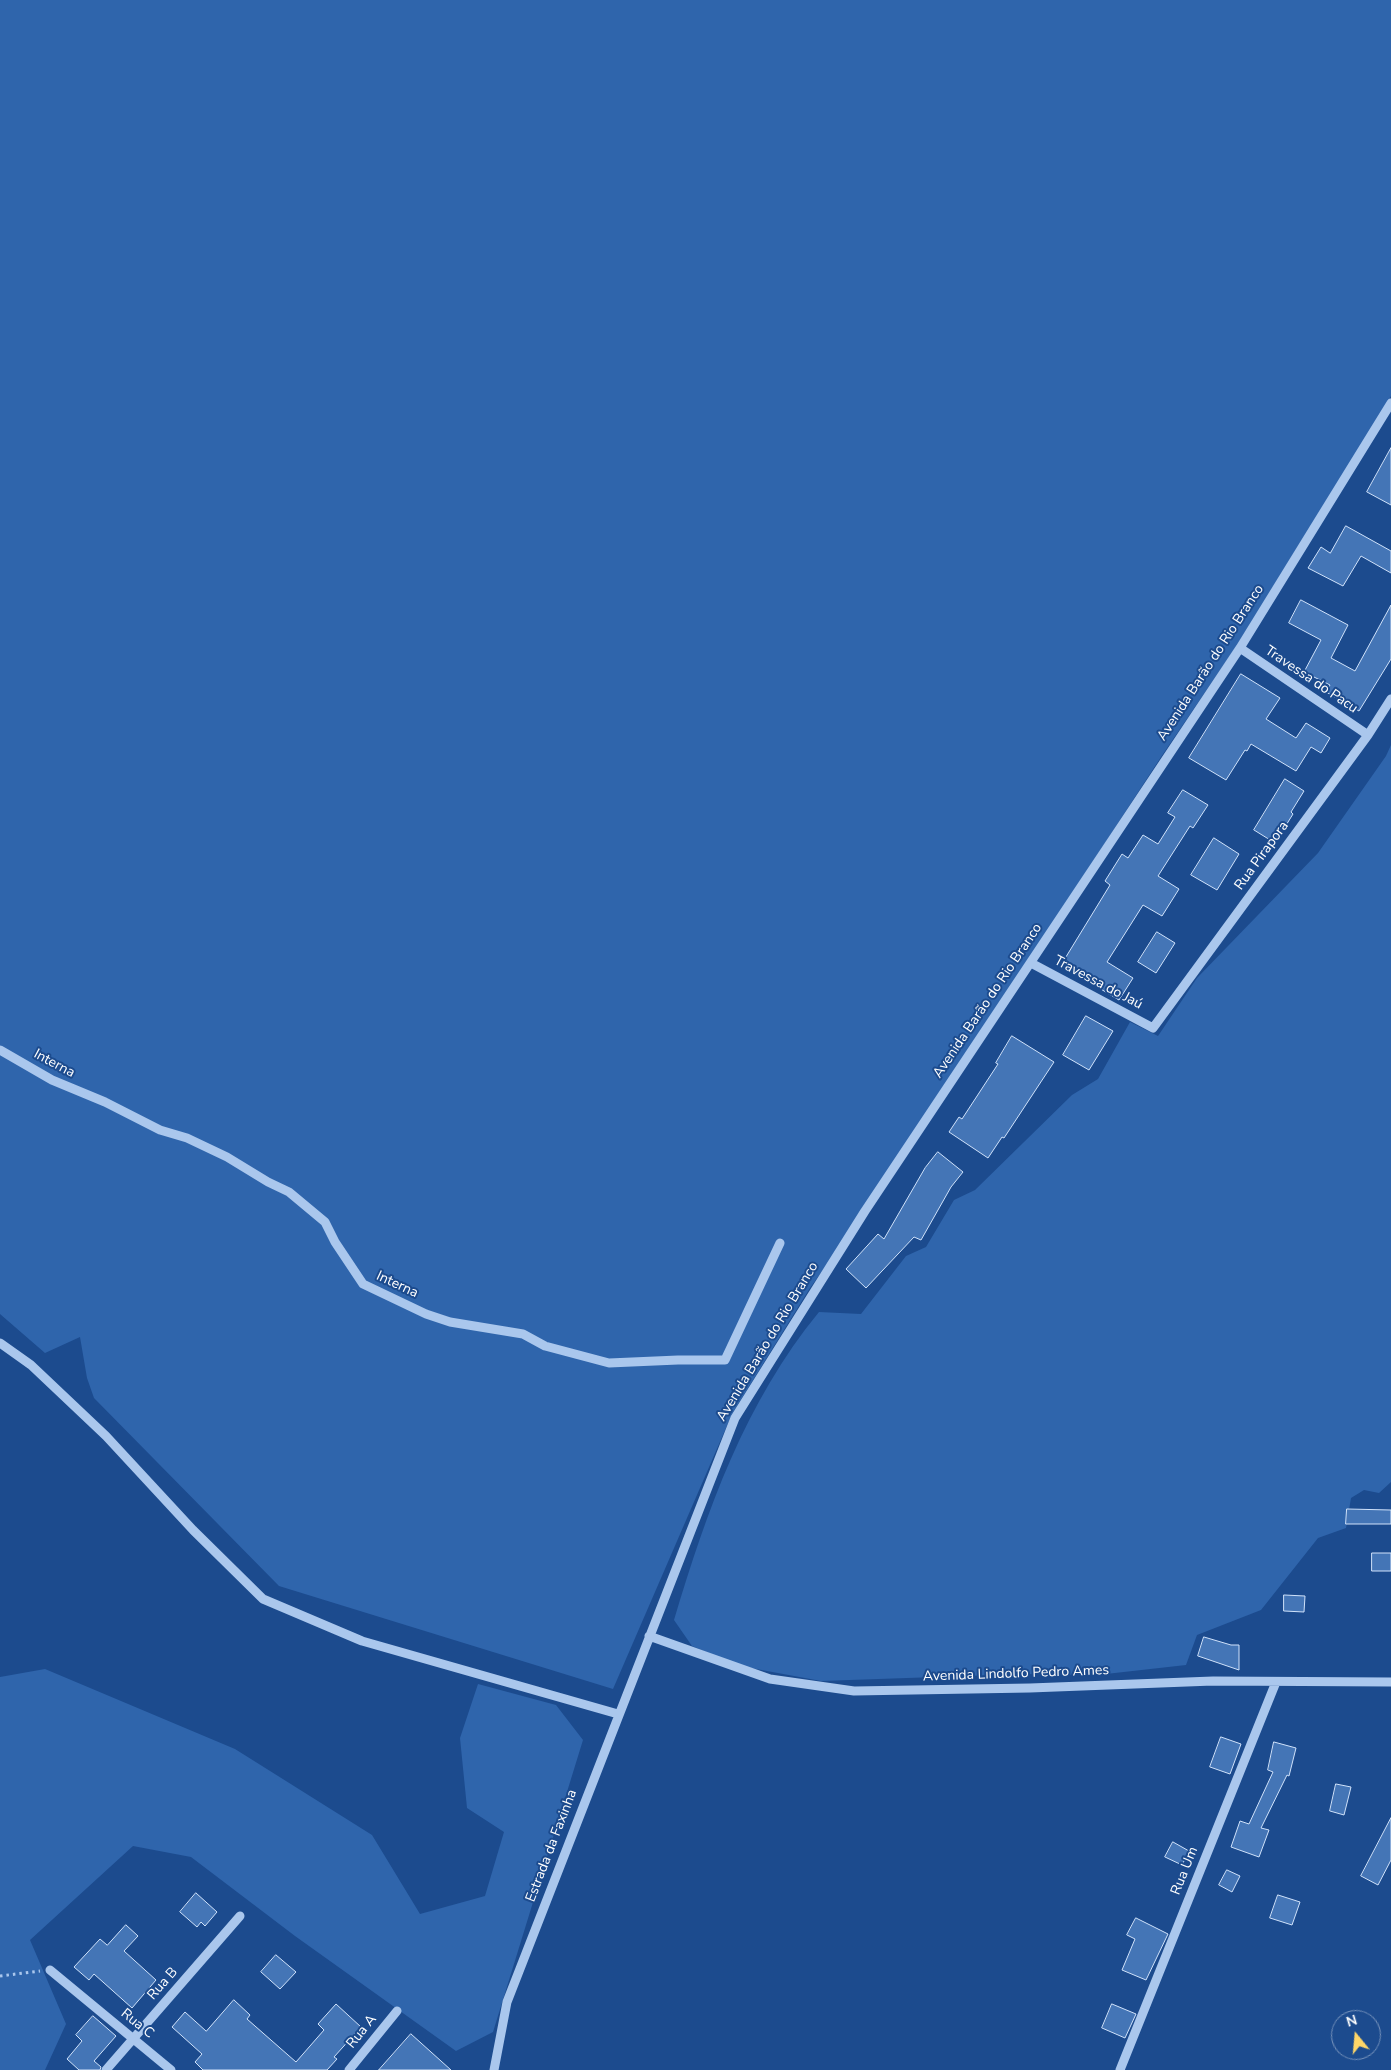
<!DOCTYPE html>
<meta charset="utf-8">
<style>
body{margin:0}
#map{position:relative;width:1391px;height:2070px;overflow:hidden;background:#1c4b8e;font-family:"Nunito Sans",sans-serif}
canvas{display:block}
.north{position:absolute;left:1331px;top:2010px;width:50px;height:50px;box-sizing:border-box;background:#1c4b8e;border:1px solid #7793bb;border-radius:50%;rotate:343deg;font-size:14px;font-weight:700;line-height:20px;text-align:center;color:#fff}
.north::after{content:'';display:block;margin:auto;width:18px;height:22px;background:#fed668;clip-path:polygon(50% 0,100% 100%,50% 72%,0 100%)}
</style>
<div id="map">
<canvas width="1391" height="2070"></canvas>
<div class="north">N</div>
</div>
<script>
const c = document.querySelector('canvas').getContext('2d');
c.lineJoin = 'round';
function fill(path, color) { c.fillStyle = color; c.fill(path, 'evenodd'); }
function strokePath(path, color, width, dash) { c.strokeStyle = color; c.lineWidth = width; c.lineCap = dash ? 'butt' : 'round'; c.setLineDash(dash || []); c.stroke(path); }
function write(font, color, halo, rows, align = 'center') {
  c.font = font + ' "Nunito Sans",sans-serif'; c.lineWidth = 4; c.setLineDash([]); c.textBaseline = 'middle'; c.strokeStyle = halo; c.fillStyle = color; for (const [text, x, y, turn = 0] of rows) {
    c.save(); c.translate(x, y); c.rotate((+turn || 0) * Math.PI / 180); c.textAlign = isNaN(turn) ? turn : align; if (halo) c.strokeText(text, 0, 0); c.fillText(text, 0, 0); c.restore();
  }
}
fill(new Path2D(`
 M0,0H1391V396L1235,648L1161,757L865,1211L810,1288L732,1414L613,1689L279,1586L94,1398L87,1378L80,1337L45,1353L0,1314Z
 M1391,745V1482L1379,1493L1364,1490L1351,1498L1346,1528L1318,1538L1261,1610L1197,1635L1186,1665L1097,1675L1022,1674L821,1681L740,1666L692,1646L674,1620C707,1510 745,1402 819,1312L861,1314L906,1256L926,1247L954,1200L975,1190L1072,1095L1098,1079L1130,1022L1158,1036L1197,978L1318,853L1386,756Z
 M45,1669L235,1749L372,1835L420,1914L485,1896L504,1832L467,1808L460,1738L478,1684L556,1705L583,1740L493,2032L456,2051L295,1936L191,1857L133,1846L30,1940L66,2024L45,2070H0V1677Z`), '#2f65ac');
const building = new Path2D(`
 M1391,448V505L1367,492Z
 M1346,526L1391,551V573L1361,556L1343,586L1308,568L1321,547L1330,553Z
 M1301,600L1348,625L1331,658L1355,671L1391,605V659L1359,711L1326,692L1330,685L1304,672L1321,640L1289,623Z
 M1241,674L1280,698L1266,719L1296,738L1306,723L1330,738L1321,753L1311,747L1296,771L1251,744L1247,751L1245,750L1226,780L1189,758Z
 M1285,779L1304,791L1291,812L1293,814L1275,843L1254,830Z
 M1183,790L1208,805L1193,828L1190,826L1158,876L1179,889L1162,916L1143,905L1107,962L1133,978L1119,1000L1061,965L1110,885L1105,881L1122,854L1128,858L1143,835L1158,844L1175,817L1168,813Z
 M1214,838L1239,854L1217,890L1191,875Z
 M1157,932L1175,943L1156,973L1138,962Z
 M1086,1016L1113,1031L1089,1070L1063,1055Z
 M1012,1036L1054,1062L1004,1138L1002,1137L988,1158L949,1132L959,1117L962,1119L998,1064L996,1063Z
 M938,1152L963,1172L951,1187L921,1240L914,1237L866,1288L846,1269L878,1234L884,1239L925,1168Z
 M1347,1509L1391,1510V1524H1346Z
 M1372,1553H1391V1571H1372Z
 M1284,1595L1305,1596L1304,1612L1284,1611Z
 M1204,1637L1231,1645H1239V1670L1198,1656Z
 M1221,1737L1241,1744L1230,1774L1210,1767Z
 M1274,1742L1296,1748L1289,1776L1287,1775L1261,1828L1269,1830L1259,1857L1231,1847L1240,1821L1249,1824L1273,1772L1268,1770Z
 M1336,1784L1351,1787L1344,1815L1330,1811Z
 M1391,1818V1860L1378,1885L1361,1876Z
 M1173,1842L1189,1851L1182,1865L1165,1857Z
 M1227,1870L1240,1876L1232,1892L1219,1885Z
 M196,1893L217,1912L205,1926L201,1922L197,1927L180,1912Z
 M1278,1895L1300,1902L1292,1925L1270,1918Z
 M1136,1918L1168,1934L1146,1980L1122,1970L1135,1939L1127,1935Z
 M126,1925L138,1936L124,1951L156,1980L132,2008L94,1974L89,1980L74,1967L100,1939L107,1945Z
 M276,1955L296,1972L280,1989L261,1972Z
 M234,2000L250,2015L247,2019L296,2062L324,2030L318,2024L336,2004L361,2027L334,2057L337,2059L327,2070H203L195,2062L202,2054L172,2027L185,2012L206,2031Z
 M1112,2004L1136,2014L1125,2038L1102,2028Z
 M93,2016L116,2036L94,2061L101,2067L100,2070H79L67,2059L82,2041L76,2035Z
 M411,2034L451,2070H379Z`);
fill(building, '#4475b6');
strokePath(building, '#d0e2fa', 1);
strokePath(new Path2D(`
 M0,1976L40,1971`), '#aac7ed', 3, [2.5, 4]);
strokePath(new Path2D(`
 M1240,648L1368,735
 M1031,963L1153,1028L1368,735L1391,699
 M0,1050L52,1080L105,1102L160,1130L187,1138L227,1157L268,1182L289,1192L325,1222L335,1242L363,1284L426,1314L450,1322L523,1334L545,1346L609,1363L678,1360H725L780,1243
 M0,1343L31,1365L106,1436L193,1530L263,1599L362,1641L618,1714
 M649,1636L770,1679L854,1691L1030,1688L1213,1681L1391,1682
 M50,1970L171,2070
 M106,2070L240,1916
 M349,2070L397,2011
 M494,2070L507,2002L735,1418L865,1211L1240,648L1391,403
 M1120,2070L1276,1682`), '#aac7ed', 9);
write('14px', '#fff', '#1c4b8e', [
 ["Avenida Barão do Rio Branco",1211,663,-57],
 ["Travessa do Pacu",1311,680,34],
 ["Rua Pirapora",1262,856,-54],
 ["Travessa do Jaú",1098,983,28],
 ["Avenida Barão do Rio Branco",988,1001,-56],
 ["Interna",54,1064,28],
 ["Interna",397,1285,25],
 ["Avenida Barão do Rio Branco",768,1342,-59],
 ["Avenida Lindolfo Pedro Ames",1016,1674,-2],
 ["Estrada da Faxinha",552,1846,-69],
 ["Rua Um",1185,1871,-68],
 ["Rua B",163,1984,-49],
 ["Rua C",137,2024,39],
 ["Rua A",362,2032,-51]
]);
</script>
